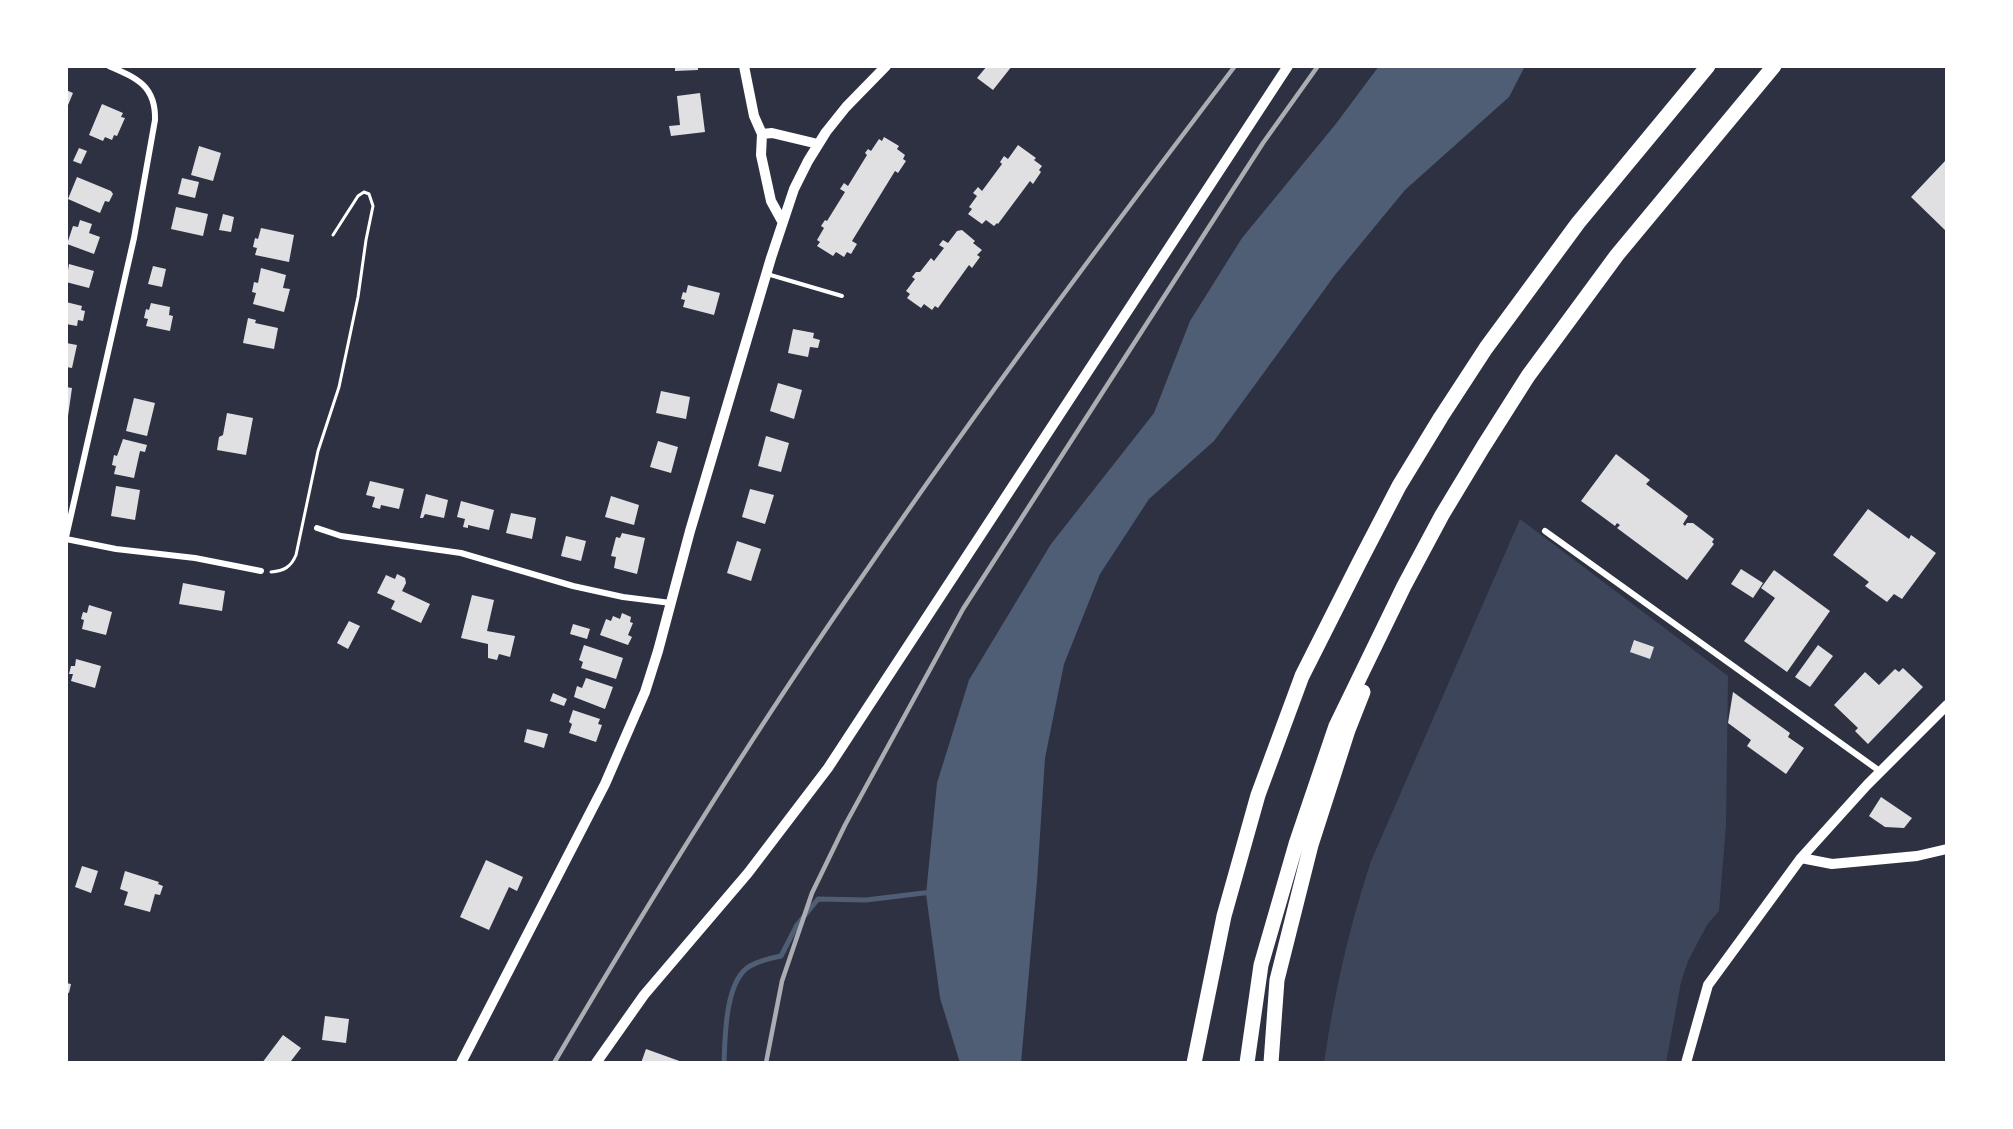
<!DOCTYPE html>
<style>
body{margin:0}
#map{position:relative;width:2013px;height:1129px;overflow:hidden;background:#2d3142;font-family:Signika,sans-serif}
canvas{display:block}
.frame{position:absolute;inset:0;border:68px solid #fff;pointer-events:none}
</style>
<div id="map">
<canvas width="2013" height="1129"></canvas>
<div class="frame"></div>
</div>
<script>
const c = document.querySelector('canvas').getContext('2d');
c.lineJoin = 'round';
function fill(path, color) { c.fillStyle = color; c.fill(path, 'evenodd'); }
function strokePath(path, color, width, dash) { c.strokeStyle = color; c.lineWidth = width; c.lineCap = dash ? 'butt' : 'round'; c.setLineDash(dash || []); c.stroke(path); }
fill(new Path2D(`
 M1520,519L1728,676L1726,825L1719,911L1707,925L1688,961L1681,982L1666,1063H1324C1334,994 1349,927 1371,861Z`), '#3c4559');
fill(new Path2D(`
 M1379,66H1525L1509,97L1405,190L1335,275L1214,441L1149,499L1100,574L1064,664L1045,758L1037,881L1021,1063H960L940,998L926,894L937,783L969,680L1051,544L1154,413L1190,321L1242,238L1335,125Z`), '#4f5d75');
strokePath(new Path2D(`
 M724,1063C725,1038 725,980 750,966C759,961 771,958 781,956L797,925L818,899L866,900L932,892`), '#4f5d75', 5);
fill(new Path2D(`
 M675,66H698V70L675,71Z
 M987,66H1012L993,90L977,78Z
 M66,90L73,93L66,110Z
 M700,93L705,132L671,136L669,126L680,125L677,96Z
 M102,104L123,113L121,117L125,118L117,136L114,135L112,140L105,137L103,141L89,135Z
 M884,137L899,146L897,149L905,155L903,159L906,161L898,173L895,171L852,241L857,244L851,254L847,252L844,257L836,252L833,256L817,246L820,242L817,240L824,228L821,226L825,220L827,221L845,192L840,189L844,183L848,186L867,155L865,153L868,149L871,151L879,139L882,141Z
 M1018,145L1036,158L1034,160L1042,166L1039,170L1041,172L1033,184L1030,181L998,224L997,223L994,226L986,220L982,224L968,214L972,209L969,207L977,196L973,193L978,187L982,191L1002,164L1000,162L1004,156L1008,159Z
 M199,146L221,153L213,181L191,175Z
 M79,148L87,151L81,164L73,161Z
 M1945,161L1947,163V232L1911,197Z
 M77,177L111,191L113,194L109,202L105,201L100,213L68,199Z
 M182,178L199,182L195,198L178,194Z
 M176,207L208,214L203,236L171,229Z
 M223,214L234,217L231,232L219,230Z
 M80,220L92,224L89,233L100,237L94,254L67,244L73,226L78,227Z
 M261,228L294,235L289,262L255,255L257,248L253,247L255,238L258,239Z
 M962,230L975,241L973,243L982,250L977,255L980,257L972,268L969,265L938,308L935,306L932,310L924,304L921,308L907,298L910,294L906,291L915,279L912,277L916,272H920L931,258L934,261L944,248L939,245L943,240L948,243L957,231Z
 M69,264L94,271L89,288L66,282Z
 M153,266L166,269L162,287L148,284Z
 M261,268L286,275L283,288L290,289L284,312L253,304L256,293L252,292L254,282L258,283Z
 M688,285L720,293L714,315L683,307L685,300L681,299L683,292L686,293Z
 M66,302L82,306L81,310L85,311L83,321L78,320L77,326L66,324Z
 M151,303L170,307L169,315L173,316L170,331L146,326L148,319L144,318L146,309L149,310Z
 M248,318L256,320L255,323L278,328L274,349L243,343Z
 M793,329L814,333L813,338L820,340L818,348L810,347L808,357L788,353Z
 M66,343L77,345L72,368L66,367Z
 M778,383L802,390L794,419L770,411Z
 M66,387L72,388L67,423H66Z
 M661,391L690,397L686,419L656,413Z
 M134,398L155,403L147,436L126,431Z
 M227,413L253,418L246,455L217,450L219,437L223,435Z
 M766,436L789,443L781,472L758,466Z
 M123,439L147,445L145,452L140,451L134,478L114,474L116,466L112,465L114,455L117,456Z
 M658,441L678,447L671,473L650,467Z
 M1616,454L1650,480L1646,484L1688,516L1683,524L1685,526L1687,523H1693L1714,539L1712,542L1714,544L1687,580L1617,528L1620,525L1617,523L1615,526L1581,501Z
 M370,481L404,489L399,509L381,505L380,509L372,507L375,497L366,495Z
 M116,486L140,490L135,520L111,516Z
 M750,489L774,495L765,524L742,517Z
 M426,494L448,500L444,518L425,514L423,518H420Z
 M611,496L639,505L634,525L605,517Z
 M461,501L494,510L489,530L468,525V528L463,527L465,519L457,517Z
 M1868,509L1909,539L1911,535L1936,553L1902,599L1894,594L1887,602L1865,586L1869,582L1833,555Z
 M511,513L536,518L532,539L506,533Z
 M622,533L645,538L637,574L614,568L616,557L611,556L616,537L620,538Z
 M566,536L586,541L581,561L561,556Z
 M737,541L761,549L751,581L727,573Z
 M1741,569L1763,583L1753,598L1731,584Z
 M1774,570L1830,611L1787,672L1744,641L1775,598L1761,588Z
 M397,574L405,578L406,583L402,591L430,604L421,623L391,609L395,601L377,593L386,575L395,579Z
 M183,583L225,591L222,611L179,604Z
 M472,595L494,600L487,631L515,636L510,657L499,654L497,660L488,658V644L461,638Z
 M89,605L112,612L106,635L82,629L84,620L81,619L83,612L87,613Z
 M622,613L631,617L630,622L633,623L628,635L632,637L628,645L600,635L606,619L611,621L613,616L620,619Z
 M349,621L360,626L348,649L337,643Z
 M573,624L590,629L587,639L570,634Z
 M1634,640L1654,647L1650,659L1630,652Z
 M584,645L623,658L616,679L581,668L583,662L579,660Z
 M1818,645L1833,656L1810,687L1795,677Z
 M76,659L101,666L95,688L71,681L73,674H69L71,666H75Z
 M1903,668L1923,687L1868,744L1855,731L1858,728L1834,705L1865,672L1879,685L1895,669L1899,672Z
 M586,678L613,687L605,709L574,697L577,686L582,688Z
 M1733,692L1790,733L1788,737L1804,748L1786,774L1747,746L1751,740L1728,723Z
 M553,693L567,699L564,706L550,701Z
 M573,710L600,719L598,724L602,725L596,742L569,733L572,724L569,722Z
 M527,729L548,734L544,748L524,742Z
 M1881,797L1912,818L1904,828L1885,827L1869,816Z
 M486,860L523,877L517,891L509,887L489,930L460,917Z
 M82,866L98,871L91,893L75,887Z
 M125,871L159,882L158,884L163,886L160,895L155,894L150,912L124,905L128,892L120,889Z
 M66,983L71,984L69,993L66,992Z
 M325,1016L349,1019L346,1043L322,1040Z
 M283,1035L301,1048L291,1061L294,1063H262Z
 M646,1049L685,1063H641Z`), '#e0e0e3');
strokePath(new Path2D(`
 M271,572C284,571 291,567 296,555L318,451L339,387L358,297L366,240L373,206L369,194L364,192L358,196L333,235`), '#fff', 3);
strokePath(new Path2D(`
 M767,274L842,296`), '#fff', 4);
strokePath(new Path2D(`
 M317,528L341,536L461,553L573,586L623,597L671,603
 M1545,531L1881,772
 M66,537L134,238L155,120C156,86 137,78 109,66
 M66,539L116,549L195,558L261,571`), '#fff', 6);
strokePath(new Path2D(`
 M744,66L754,116L762,134L761,155L771,201L782,221
 M762,134L772,133L818,144
 M461,1063L605,784L645,692L658,651L690,531L771,258L794,189L808,161L826,132L846,107L886,66`), '#fff', 10);
strokePath(new Path2D(`
 M1801,858L1832,864L1917,856L1947,849
 M596,1063L644,995L748,873L828,768L1288,66
 M1686,1063L1708,985L1801,858L1867,785L1947,705`), '#fff', 10);
strokePath(new Path2D(`
 M1194,1063L1224,916L1258,795L1302,676L1359,563L1399,486L1441,417L1486,348L1578,223L1708,66
 M1247,1063L1261,965L1296,844L1336,726L1404,586L1442,515L1483,447L1528,376L1617,255L1774,66
 M1271,1063L1277,980L1311,845L1348,730L1363,692`), '#fff', 15);
strokePath(new Path2D(`
 M554,1063C652,896 755,730 866,571C984,399 1109,232 1235,66
 M766,1063L782,981L812,893L845,825L963,609L1263,143L1318,66`), '#abadb3', 4.5);
</script>
